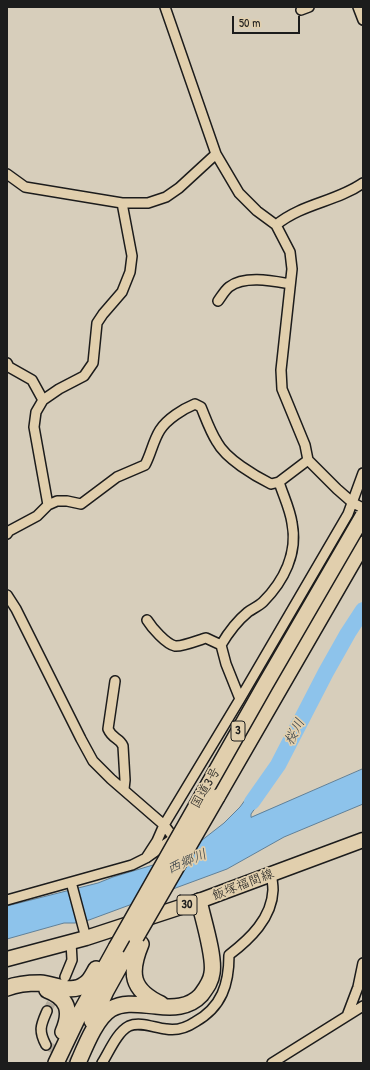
<!DOCTYPE html>
<meta charset="utf-8">
<style>
body{margin:0}
#map{position:relative;width:370px;height:1070px;overflow:hidden;background:#d7cebb;font-family:"Patrick Hand",sans-serif}
canvas{display:block}
.frame{position:absolute;inset:0;border:8px solid #1c1c1c;pointer-events:none}
.scale{position:absolute;left:232px;top:16px;width:68px;height:18px;box-sizing:border-box;border:2px solid #1c1c1c;border-top:0;padding-left:5px;font-size:12px;line-height:14px;white-space:nowrap;color:#1c1c1c;-webkit-text-stroke:3px #e1cfad;paint-order:stroke}
</style>
<div id="map">
<canvas width="370" height="1070"></canvas>
<div class="frame"></div>
<div class="scale">50 m</div>
</div>
<script>
const c = document.querySelector('canvas').getContext('2d');
c.lineJoin = 'round';
function fill(path, color) { c.fillStyle = color; c.fill(path, 'evenodd'); }
function strokePath(path, color, width, dash) { c.strokeStyle = color; c.lineWidth = width; c.lineCap = dash ? 'butt' : 'round'; c.setLineDash(dash || []); c.stroke(path); }
function write(font, color, halo, rows, align = 'center') {
  c.font = font + ' "Patrick Hand","Klee One",sans-serif'; c.lineWidth = 3.5; c.setLineDash([]); c.textBaseline = 'middle'; c.strokeStyle = halo; c.fillStyle = color; for (const [text, x, y, turn = 0] of rows) {
    c.save(); c.translate(x, y); c.rotate((+turn || 0) * Math.PI / 180); c.textAlign = isNaN(turn) ? turn : align; if (halo) c.strokeText(text, 0, 0); c.fillText(text, 0, 0); c.restore();
  }
}
const water = new Path2D(`
 M363,769V804L284,837L227,869L89,920L75,923H64L7,939V906L98,883L113,877L153,865L180,853L197,844L224,823L240,807L259,781L270,787L251,814V817Z`);
fill(water, '#8dc3eb');
strokePath(water, '#608098', 1);
strokePath(new Path2D(`
 M252,802L278,765L326,672L348,633L363,610`), '#8dc3eb', 16);
strokePath(new Path2D(`
 M47,1011L58,990
 M46,1045L79,1063`), '#b2aa9b', 9, [9, 4.5]);
const minor = new Path2D(`
 M165,7L216,154L239,193L257,211L276,225L290,252L292,269L281,370L282,389L305,445L308,460L337,489L353,503L363,508
 M358,7L363,20
 M301,10L309,7
 M7,174L25,187L122,203H148L166,197L179,188L216,154
 M276,225C303,203 336,202 363,183
 M218,301C221,297 225,290 229,287C245,275 273,281 290,284
 M7,363L9,367L32,380L43,400
 M48,505L34,427L36,412L43,400L59,389L84,376L93,363L97,323L103,314L122,292L130,272L132,256L122,203
 M7,534L9,531L37,516L48,505L57,501H67L81,504L117,477L145,465C151,454 153,441 160,430C167,419 183,409 195,404L201,407C206,419 210,431 217,442C226,459 255,476 271,484L279,482L308,460
 M7,595L16,609L81,739L93,761L111,779L164,825L174,838
 M147,620C152,628 166,644 175,646C182,647 199,640 206,638L221,645
 M115,681L108,729C113,740 119,737 123,746L125,780L124,789
 M240,699L226,664L221,645C228,633 237,621 248,612C252,609 259,606 263,602C284,581 298,553 292,523C290,509 283,495 279,482
 M146,858L157,841L164,825L240,699L348,514L363,473
 M71,882L86,938
 M7,900L132,865L146,858L174,838H177
 M65,977L72,960L71,942
 M347,1016L358,987L363,963
 M46,1045C38,1030 41,1025 47,1011
 M102,1063C109,1052 117,1032 129,1026C140,1021 155,1028 166,1029C177,1031 186,1028 195,1022C222,1007 229,984 229,955C250,939 272,918 273,890C273,885 272,879 271,874
 M272,1063L363,1006`);
const primary = new Path2D(`
 M7,959L86,938L199,901L363,840`);
const trunk = new Path2D(`
 M217,797L363,544
 M141,944C129,973 131,990 161,1004
 M7,988C17,984 30,983 40,983C56,984 71,995 85,984C90,981 93,974 96,969
 M47,990C68,998 72,1011 63,1032
 M92,1021L106,991L136,937
 M56,1063L79,1015L116,948
 M78,1063C85,1047 96,1018 111,1009C125,1001 141,1005 156,1006C172,1008 189,1008 201,995C206,988 211,982 212,973C215,957 203,919 199,901`);
strokePath(minor, '#1c1c1c', 12);
strokePath(primary, '#1c1c1c', 17);
strokePath(trunk, '#1c1c1c', 18);
strokePath(minor, '#e1cfad', 9);
strokePath(primary, '#e1cfad', 14);
strokePath(trunk, '#e1cfad', 15);
const trunkBridge = new Path2D(`
 M136,937L217,797
 M116,948L265,685L363,516`);
strokePath(trunkBridge, '#1c1c1c', 18, []);
strokePath(trunkBridge, '#e1cfad', 15);
for (const [x, y, w] of [
 [238,731,14],
 [187,905,20]
]) { const box = new Path2D(); box.roundRect(x - w / 2, y - 10, w, 20, 3); c.fillStyle = '#e1cfad'; c.fill(box); strokePath(box, '#1c1c1c', 1); }
write('bold 12px', '#1c1c1c', null, [
 ["3",238,731],
 ["30",187,905]
]);
write('13px', '#1c1c1c', '#e1cfad', [
 ["国道3号",206,788,-60],
 ["飯塚福間線",243,885,-21]
]);
write('italic 14px', '#333d45', '#e1cfad', [
 ["桜川",295,732,-62],
 ["西郷川",187,862,-23]
]);
</script>
